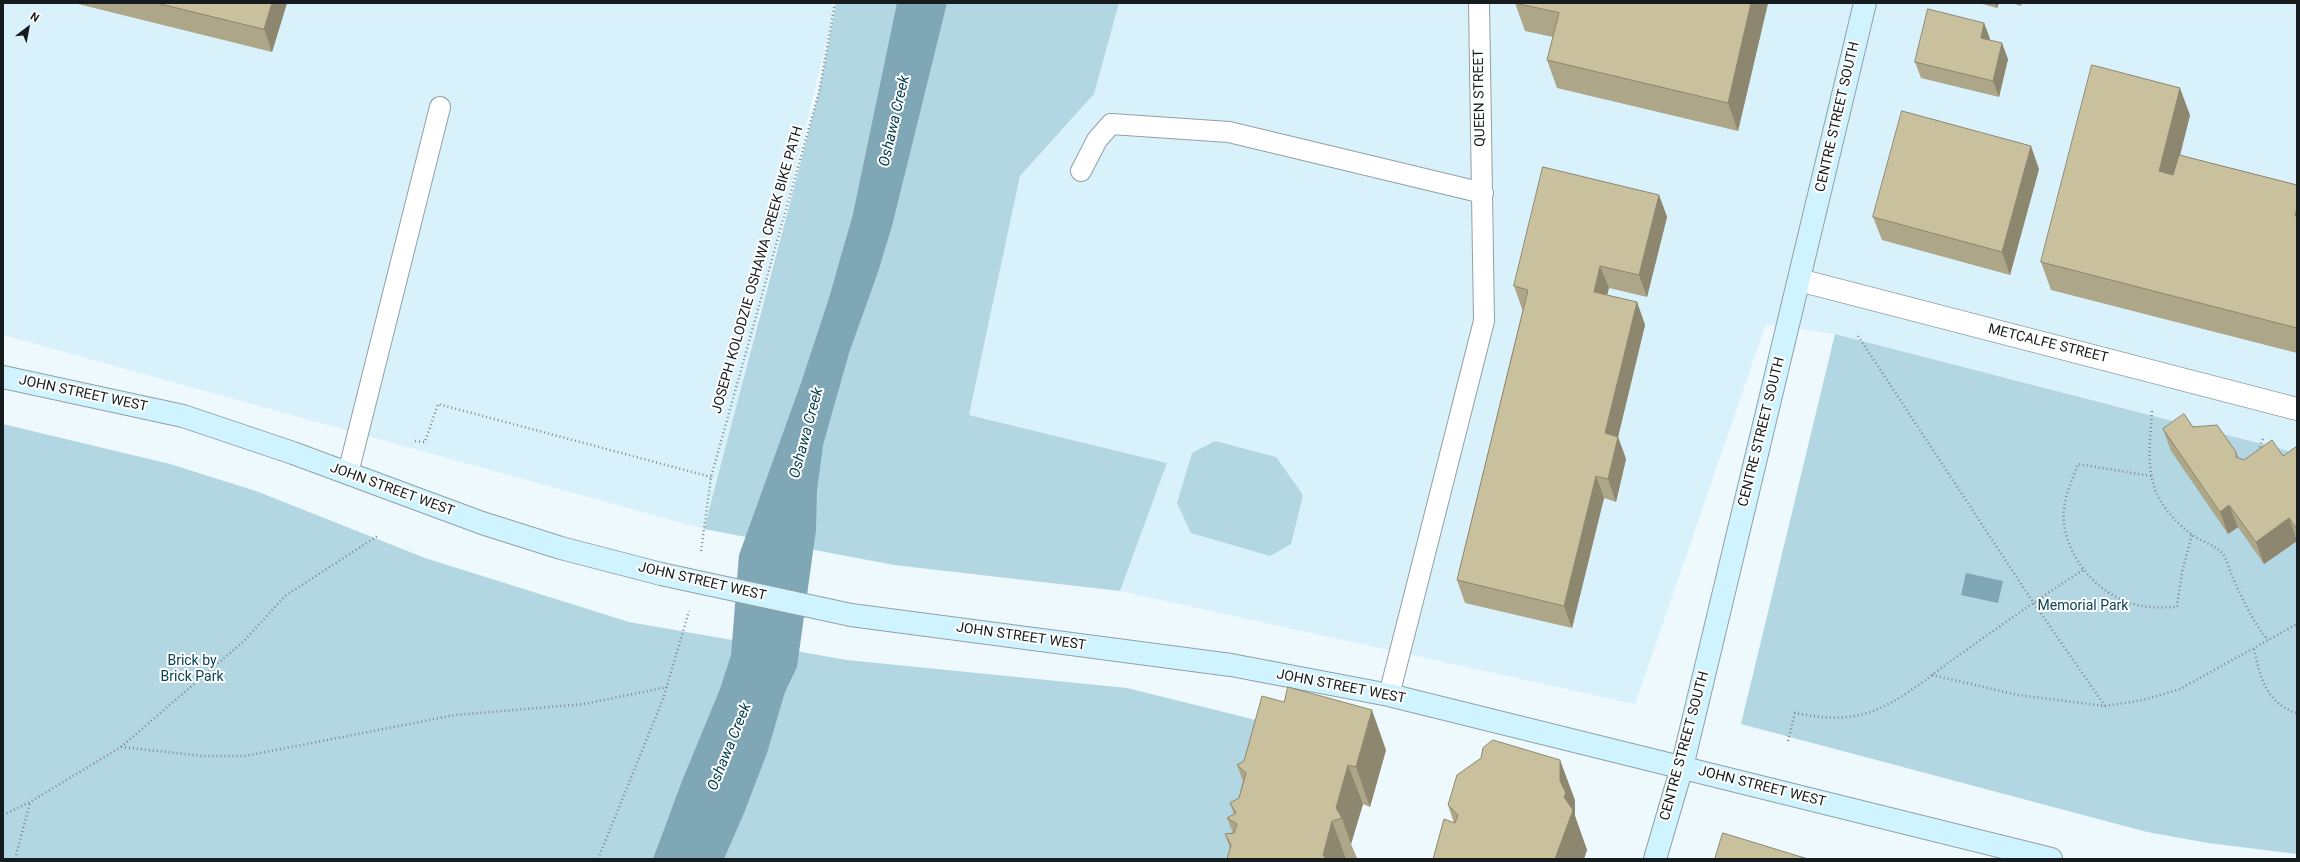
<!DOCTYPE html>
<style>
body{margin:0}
#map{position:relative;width:2300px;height:862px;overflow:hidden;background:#edf9fd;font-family:Roboto,sans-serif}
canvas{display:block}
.frame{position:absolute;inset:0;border:4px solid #161b1d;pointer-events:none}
.north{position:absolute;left:8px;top:8px;width:40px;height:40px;-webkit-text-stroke:3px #fff;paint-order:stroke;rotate:32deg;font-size:11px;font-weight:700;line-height:16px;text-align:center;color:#161b1d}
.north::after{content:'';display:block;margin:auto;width:14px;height:18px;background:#161b1d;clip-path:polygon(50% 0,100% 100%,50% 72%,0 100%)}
</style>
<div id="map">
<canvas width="2300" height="862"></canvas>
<div class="frame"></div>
<div class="north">N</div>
</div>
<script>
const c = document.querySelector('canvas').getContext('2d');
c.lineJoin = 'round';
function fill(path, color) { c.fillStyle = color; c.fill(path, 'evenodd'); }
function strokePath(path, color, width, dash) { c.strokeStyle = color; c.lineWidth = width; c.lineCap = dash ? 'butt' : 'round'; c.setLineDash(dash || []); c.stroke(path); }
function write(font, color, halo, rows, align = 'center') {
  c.font = font + ' Roboto,sans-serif'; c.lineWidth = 4; c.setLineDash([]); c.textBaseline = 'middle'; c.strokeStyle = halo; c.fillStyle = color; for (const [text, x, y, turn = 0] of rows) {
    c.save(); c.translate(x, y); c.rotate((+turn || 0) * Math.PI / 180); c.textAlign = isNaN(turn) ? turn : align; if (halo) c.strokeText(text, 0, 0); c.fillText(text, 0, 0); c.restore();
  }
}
fill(new Path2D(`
 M3,3H836L727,446L704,529L3,335Z
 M1119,3H2297V453L1835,334L1766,324L1635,704L1120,591L1167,463L969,415L1020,176L1094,94Z`), '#d9f1fa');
fill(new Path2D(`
 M836,3H1119L1094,94L1020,176L969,415L1167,463L1120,591L894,565L704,529L819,92Z
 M1835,334L2297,453V854L2208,843L2147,832L1741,724Z
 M3,424L170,464L256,491L425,558L629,622L847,660L1127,688L1264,722L1231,859H3Z
 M1215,441L1276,457L1303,495L1291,544L1270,556L1191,533L1177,503L1192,453Z`), '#b3d6e3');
fill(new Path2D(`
 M897,3H947L892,226L878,272L849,353L823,445L817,490L816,530L797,667L785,692L767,753L744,813L724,859H653L682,781L720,689L731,655L739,555L801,383L829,298L853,214Z
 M1966,573L2003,581L1998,603L1961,595Z`), '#7fa7b5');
const lane = new Path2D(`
 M1081,171L1097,140L1111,124L1229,132L1483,193
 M348,473L440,107
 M1389,695L1484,321L1479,3`);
const street = new Path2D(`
 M1799,280L2297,409`);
const secondary = new Path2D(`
 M3,377L183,416L293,453L482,523L561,548L661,574
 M851,615L1231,665L1389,695L2051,859
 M1655,859L1682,767L1865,3`);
strokePath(lane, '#92a0a5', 22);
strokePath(street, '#92a0a5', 24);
strokePath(secondary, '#92a0a5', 24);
strokePath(new Path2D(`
 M1858,336L2033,602L2105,706
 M2152,411C2148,466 2143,496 2191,534C2200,541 2215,545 2222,553C2227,559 2229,569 2232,576C2242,598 2252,621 2268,640
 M415,441L425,442L438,404L711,477
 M2258,451L2263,439
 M2151,476L2078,464C2071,483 2061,503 2064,523C2069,565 2107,604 2150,607C2159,608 2168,607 2177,607L2182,572L2192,535
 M701,551L711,477L819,92L835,3
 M2254,649C2260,676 2266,704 2297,713
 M1932,675L2018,695L2105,706L2143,700L2180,689L2297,624
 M1788,741L1795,713C1822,718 1847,721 1873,711C1900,701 1929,677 1952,660C1996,629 2038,599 2083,570
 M121,747L203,756H245L455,715L584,704L667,687
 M3,815L30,802L121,747L244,641L285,596L379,535
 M15,859L30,803
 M598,859L663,699L689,611`), '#81898c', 2.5, [1, 3]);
strokePath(lane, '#fff', 20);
strokePath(street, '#fff', 22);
strokePath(secondary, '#d0f4ff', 22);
const secondaryBridge = new Path2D(`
 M661,574L851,615`);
strokePath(secondaryBridge, '#92a0a5', 24, []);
strokePath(secondaryBridge, '#d0f4ff', 22);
fill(new Path2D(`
 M74,3H287L272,52Z
 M1515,3H1768L1738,131L1557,88L1547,60L1553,37L1525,31Z
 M1979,3H1999L1997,8Z
 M2012,3H2022L2021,6Z
 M1984,23L1990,39V40L2008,59L1999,97L1921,78L1915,62Z
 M2190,115L2180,155L2297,185V353L2051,290L2041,262Z
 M2039,169L2010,275L1882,240L1873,217Z
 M1659,195L1667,217L1647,297L1609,288L1607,295L1637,302L1645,325L1618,437L1626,459L1616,502L1604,498L1572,628L1465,603L1457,580L1523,309H1522L1514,286Z
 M2193,427L2236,452L2239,458L2244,460L2283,456L2297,446V541L2264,564L2238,527L2228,534L2171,451L2163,429Z
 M1386,750L1370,807L1363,804L1351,844L1357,858L1352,859H1227L1230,848L1225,834L1233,833L1227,818L1234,814L1230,803L1239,798L1243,781L1237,765L1244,761Z
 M1575,800V816L1587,850L1584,859L1454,823L1448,805Z`), '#ada688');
fill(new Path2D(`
 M272,3H287L272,52L264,29Z
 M1751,3H1768L1738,131L1728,103Z
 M1995,3H1999L1997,8Z
 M1984,23L1990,39L1987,53L1981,38Z
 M2002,43L2008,59L1999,97L1993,81Z
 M2180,88L2190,115L2169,199L2159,171Z
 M2031,146L2039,169L2010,275L2002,252Z
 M1659,195L1667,217L1647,297L1639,275Z
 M2297,208V221L2295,216Z
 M1600,266L1609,288L1602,314L1594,292Z
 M1637,302L1645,325L1618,437L1626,459L1616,502L1608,479L1605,433Z
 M1596,476L1604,498L1572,628L1564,606Z
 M2229,505L2238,527L2228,534L2220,512Z
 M2289,518L2297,541L2264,564L2256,542Z
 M1372,710L1386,750L1370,807L1356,767Z
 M1560,760L1575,800V816L1587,850L1584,859H1555L1564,797L1560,781Z
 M1348,765L1363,804L1351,844L1342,818L1336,808Z
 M1332,821L1346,859H1325L1323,855Z`), '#8d876f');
const building = new Path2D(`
 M157,3H272L264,29Z
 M1515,3H1751L1728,103L1547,60L1559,13Z
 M1928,9L1984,23L1981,38L2002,43L1993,81L1915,62Z
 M2092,65L2180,88L2159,171L2173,175L2179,155L2297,185V208L2295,216H2297V328L2041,262Z
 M1902,111L2031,146L2002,252L1873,217Z
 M1543,167L1659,195L1639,275L1600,266L1594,292L1637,302L1605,433L1618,437L1608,479L1596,476L1564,606L1457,580L1528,290L1514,286Z
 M2184,414L2193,427L2217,425L2236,452V457L2244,460L2272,440L2283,456L2297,446V529L2289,518L2256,542L2229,505L2220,512L2163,429Z
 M1288,687L1372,710L1356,767L1348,765L1336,808L1342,818L1332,821L1323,855L1326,859H1227L1231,845L1225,834L1234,833L1237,824L1227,818L1236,813L1230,803L1239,798L1246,773L1237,765L1244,761L1262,696L1284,702Z
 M1493,740L1560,760V781L1566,793L1564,797L1573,810L1555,859H1433L1444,819L1455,823L1458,815L1448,805L1457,775L1481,758L1483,748Z
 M1723,833L1808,859H1715Z`);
fill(building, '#c9c19e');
strokePath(building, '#8d876f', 1);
write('14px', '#161b1d', '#fff', [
 ["QUEEN STREET",1480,98,-91],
 ["CENTRE STREET SOUTH",1838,117,-77],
 ["JOSEPH KOLODZIE OSHAWA CREEK BIKE PATH",758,270,-74],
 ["METCALFE STREET",2048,344,14],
 ["JOHN STREET WEST",83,394,12],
 ["CENTRE STREET SOUTH",1762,432,-76],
 ["JOHN STREET WEST",392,490,20],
 ["JOHN STREET WEST",702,582,13],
 ["JOHN STREET WEST",1021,637,8],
 ["JOHN STREET WEST",1341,687,11],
 ["CENTRE STREET SOUTH",1685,746,-75],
 ["JOHN STREET WEST",1762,787,14]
]);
write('14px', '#064353', '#fff', [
 ["Memorial Park",2083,606],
 ["Brick by",192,661],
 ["Brick Park",192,677]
]);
write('italic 15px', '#003e4e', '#fff', [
 ["Oshawa Creek",895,121,-77],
 ["Oshawa Creek",807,433,-75],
 ["Oshawa Creek",730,747,-68]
]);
</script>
